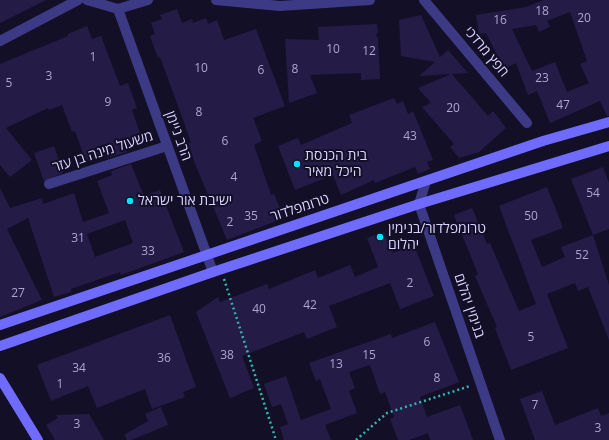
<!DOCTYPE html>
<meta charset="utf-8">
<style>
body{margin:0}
canvas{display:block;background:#130f26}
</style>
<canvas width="609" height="440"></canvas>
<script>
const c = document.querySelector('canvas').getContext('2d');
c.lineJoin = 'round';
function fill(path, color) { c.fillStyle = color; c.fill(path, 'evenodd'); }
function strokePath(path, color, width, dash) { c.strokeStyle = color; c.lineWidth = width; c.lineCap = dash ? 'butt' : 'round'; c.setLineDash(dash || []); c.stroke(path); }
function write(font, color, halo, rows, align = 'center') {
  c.font = font + ' "Open Sans","Noto Sans Hebrew",sans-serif'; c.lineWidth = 4; c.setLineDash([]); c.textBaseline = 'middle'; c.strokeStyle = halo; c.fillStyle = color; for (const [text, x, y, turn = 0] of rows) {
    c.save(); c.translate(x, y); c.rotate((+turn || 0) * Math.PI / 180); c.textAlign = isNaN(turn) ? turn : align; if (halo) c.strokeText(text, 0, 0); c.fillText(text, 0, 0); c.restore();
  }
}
fill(new Path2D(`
 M0,0H46L0,23Z
 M544,0H609V116H607L600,101L550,123L537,91L528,95L516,63L504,69L486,33L479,34L476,15L526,7ZM570,12L587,61L580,64L589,83L567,92L555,62L532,71L512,29L536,25L539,32L550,27L547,21Z
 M177,9L182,23L192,19L193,23L206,18L208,24L217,20L224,40L256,29L285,106L253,118L262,141L254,145L271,195L274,194L284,218L227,240L196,166L188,143L191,142L178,106L160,57L158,58L150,36L155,34L151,23L162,19L160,15Z
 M421,15L440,57L448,50L468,73L452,74L488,116L493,111L506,128L479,152L459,158L450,147L454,144L422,107L431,103L418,88L451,74L419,76L435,62L401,56L399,20Z
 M377,24L378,33L376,34L378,40L380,79L361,80V73L310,75L317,93L289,103L285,39L319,40L318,27Z
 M87,26L92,39L101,36L120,86L128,83L137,108L132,110L141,136L123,142L127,152L107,158L106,155L86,162L75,131L72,132L62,105L49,110L48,108L6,128L32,160L10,177L0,165V64L68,36V34Z
 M394,98L397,104L403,101L408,114L413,111L433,160L427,162L430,169L418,174L415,167L375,183L374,180L341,195L333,175L295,190L278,146L298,138L301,145L352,123L349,115Z
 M54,146L63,173L44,181L34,153Z
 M131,164L144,196L160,190L184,252L121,275L120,272L71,289V292L54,297L28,218L7,229L42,300L0,317V188L10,208L42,198L43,204L74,193L83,222L109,213L97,181L112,175L111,171ZM125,220L133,243L95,257L87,234Z
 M603,167L609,183V229L593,235L571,179Z
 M547,187L563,228L531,240L542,267L565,257L561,247L593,235L609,285V340L588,287L578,291L575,283L547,294L568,348L511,370L495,328L497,327L475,276L478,274L454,215L472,208L487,244L490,243L519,311L536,304L499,206Z
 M384,232L393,253L414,245L434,296L400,309L390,283L329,306L337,327L307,339L304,332L242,356L254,388L230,398L196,312L218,297L220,302L267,284L269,289L315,270L318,278L350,265L355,277L378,267L367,238Z
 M170,315L196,387L183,392L185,397L152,409L145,389L97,408L88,386L51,401L37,365Z
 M435,322L459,382L420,397L427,417L460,405L473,440H430L428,433L409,440H398L390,419L394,417L385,392L380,394L370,365L349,372L355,388L349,391L357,413L325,425L331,440H284L280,427L288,424L281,404L272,407L264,384L286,376L301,420L331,409L320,379L316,381L309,363L391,334L392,338Z
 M542,391L555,425L598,408L601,416L609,413V440H535L520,399Z
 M161,407L168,425L131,440H127L124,435L148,421L145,414Z
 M89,414L104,440H55L46,425L58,418L56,415Z`), '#241b47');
strokePath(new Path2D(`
 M224,279L276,440
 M356,440L387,413L470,386`), '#2fb8b0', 2.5, [2, 3]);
strokePath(new Path2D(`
 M87,0L118,9L148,0
 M216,0L280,6L370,0
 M424,0L527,123
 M118,9L213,272
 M0,41L78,0
 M426,181L419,204L500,440
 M49,184L167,146`), '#3d3a85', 10);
strokePath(new Path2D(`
 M0,325L543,141L609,122
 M0,346L213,272L419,204L609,146
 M0,378L38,440`), '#6f6bff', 10);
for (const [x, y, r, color] of [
 [297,164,4,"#00e5ff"],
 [130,201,4,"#00e5ff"],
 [380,237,4,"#00e5ff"]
]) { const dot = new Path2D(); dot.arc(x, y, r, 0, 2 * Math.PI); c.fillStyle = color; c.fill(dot); strokePath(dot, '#130f26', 1.5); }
write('12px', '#aca6d1', null, [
 ["18",542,12],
 ["20",584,19],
 ["16",500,21],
 ["10",333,50],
 ["12",369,52],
 ["1",93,58],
 ["10",201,69],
 ["8",295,70],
 ["6",261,71],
 ["3",49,77],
 ["23",542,79],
 ["5",9,84],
 ["9",108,103],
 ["47",563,106],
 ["20",453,109],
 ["8",199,113],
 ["43",410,137],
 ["6",225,142],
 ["4",234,178],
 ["54",593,194],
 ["35",251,217],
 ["50",531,217],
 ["2",230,223],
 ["31",78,239],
 ["33",148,252],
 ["52",582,256],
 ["2",410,284],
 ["27",18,294],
 ["42",310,306],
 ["40",259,310],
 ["5",531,338],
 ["6",427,343],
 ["38",227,356],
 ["15",369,356],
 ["36",164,359],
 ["13",336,365],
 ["34",79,369],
 ["8",437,379],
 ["1",60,385],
 ["7",535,406],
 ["3",77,425],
 ["3",598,429]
]);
write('14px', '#d9d4ff', '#130f26', [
 ["חפץ מרדכי",486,52,50],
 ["הרב ניימן",178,136,70],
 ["משעול מינה בן עזר",103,152,-18],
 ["טרומפלדור",300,208,-18],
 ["בנימין יהלום",469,306,71]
]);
write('14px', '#d9d4ff', '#130f26', [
 ["בית הכנסת",305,156],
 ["היכל מאיר",305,172],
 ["ישיבת אור ישראל",138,201],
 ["טרומפלדור/בנימין",388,229],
 ["יהלום",388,245]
], 'left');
</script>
